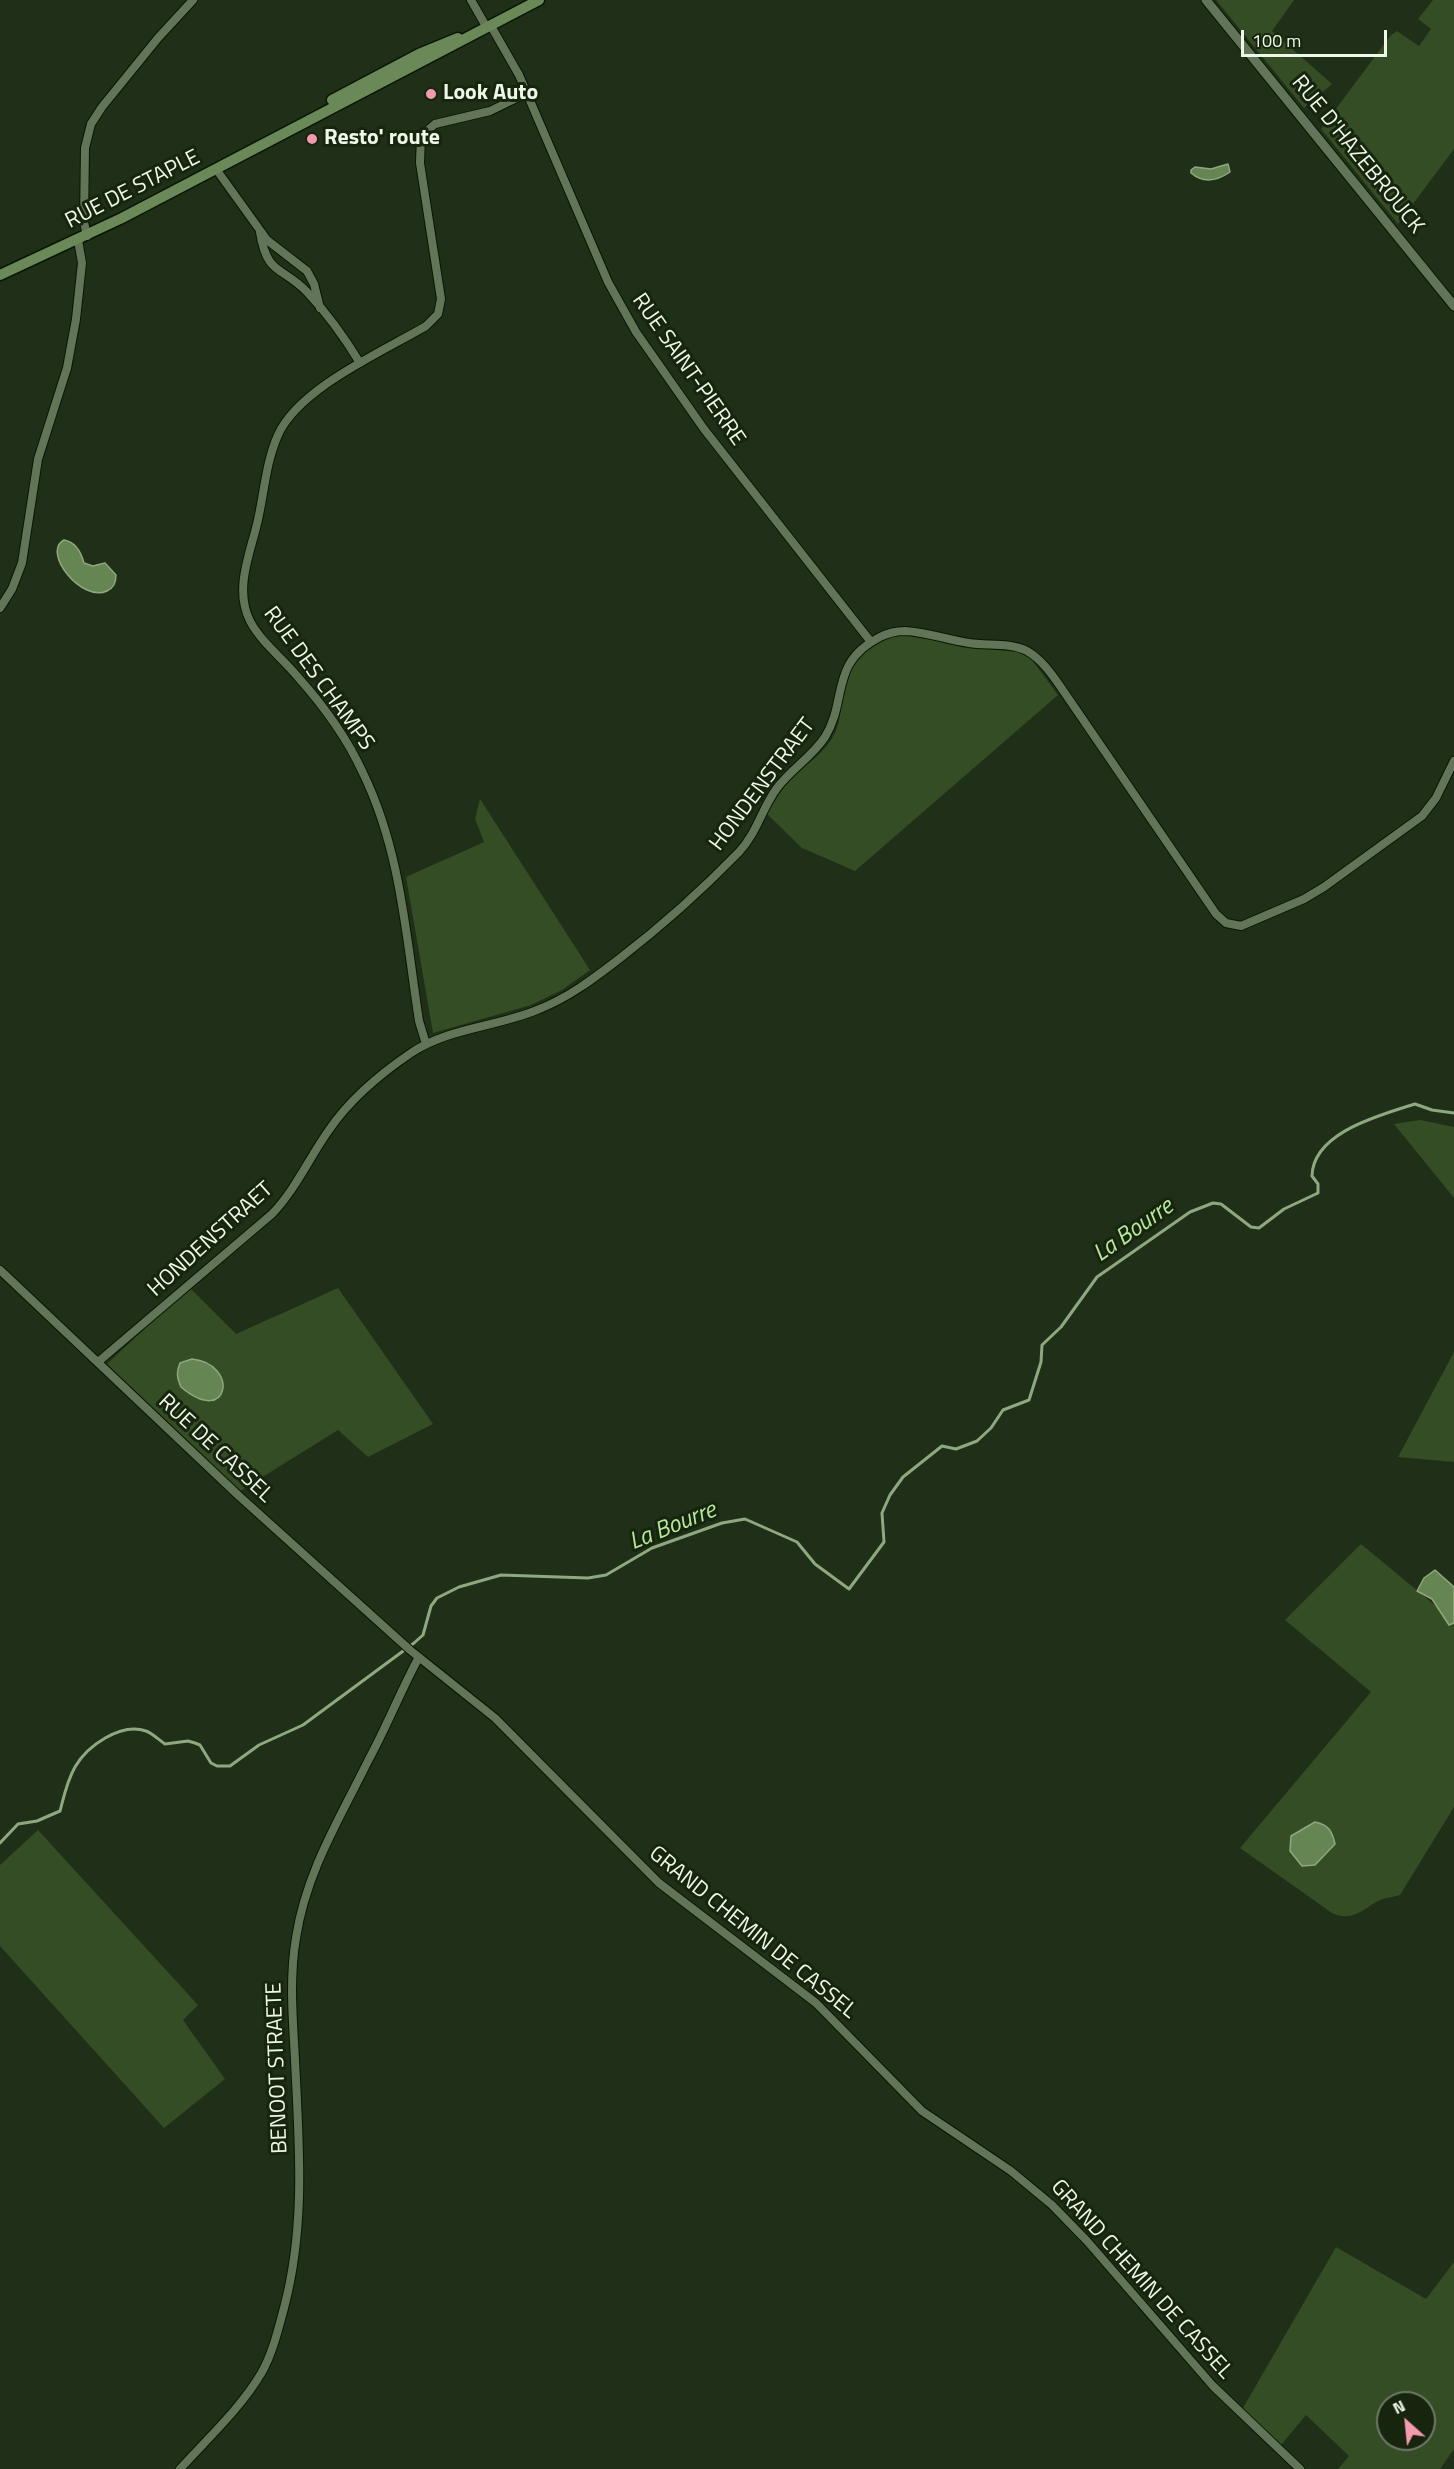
<!DOCTYPE html>
<style>
body{margin:0}
#map{position:relative;width:1454px;height:2469px;overflow:hidden;background:#202f17;font-family:"Titillium Web",sans-serif}
canvas{display:block}
.north{position:absolute;left:1376px;top:2391px;width:60px;height:60px;box-sizing:border-box;background:#17250e;border:2px solid #6d7966;border-radius:50%;rotate:333deg;font-size:16px;font-weight:700;line-height:24px;text-align:center;color:#eef8e9}
.north::after{content:'';display:block;margin:auto;width:21px;height:27px;background:#f29aae;clip-path:polygon(50% 0,100% 100%,50% 72%,0 100%)}
.scale{position:absolute;left:1241px;top:30px;width:146px;height:27px;box-sizing:border-box;border:3px solid #eef8e9;border-top:0;padding-left:8px;font-size:18px;line-height:21px;white-space:nowrap;color:#eef8e9;-webkit-text-stroke:4px #17250e;paint-order:stroke}
</style>
<div id="map">
<canvas width="1454" height="2469"></canvas>
<div class="north">N</div>
<div class="scale">100 m</div>
</div>
<script>
const c = document.querySelector('canvas').getContext('2d');
c.lineJoin = 'round';
function fill(path, color) { c.fillStyle = color; c.fill(path, 'evenodd'); }
function strokePath(path, color, width, dash) { c.strokeStyle = color; c.lineWidth = width; c.lineCap = dash ? 'butt' : 'round'; c.setLineDash(dash || []); c.stroke(path); }
function write(font, color, halo, rows, align = 'center') {
  c.font = font + ' "Titillium Web",sans-serif'; c.lineWidth = 6; c.setLineDash([]); c.textBaseline = 'middle'; c.strokeStyle = halo; c.fillStyle = color; for (const [text, x, y, turn = 0] of rows) {
    c.save(); c.translate(x, y); c.rotate((+turn || 0) * Math.PI / 180); c.textAlign = isNaN(turn) ? turn : align; if (halo) c.strokeText(text, 0, 0); c.fillText(text, 0, 0); c.restore();
  }
}
fill(new Path2D(`
 M1216,0H1294L1272,31L1332,84L1304,108Z
 M1433,0H1454V149L1398,224L1321,129L1391,35L1397,31L1419,46L1431,29L1418,19Z
 M895,636H911L974,648L1020,652L1030,657L1058,695L855,871L802,848L767,814C776,799 785,784 797,773C809,762 822,754 831,740C842,724 840,704 844,686C850,662 872,642 895,636Z
 M480,799L590,970L562,990L531,1005L433,1033L406,877L484,842L475,819Z
 M1420,1120L1454,1127V1198L1394,1124Z
 M189,1287L236,1334L338,1288L433,1424L368,1457L338,1430L240,1491L107,1364Z
 M1454,1352V1462L1398,1457Z
 M1361,1544L1454,1621V1807L1400,1895C1392,1897 1384,1898 1376,1902C1361,1911 1351,1922 1332,1913L1240,1848L1371,1692L1285,1620Z
 M38,1830L198,2005L183,2020L225,2079L164,2128L0,1946V1865Z
 M1336,2247L1426,2299L1454,2262V2449L1440,2469H1338L1349,2456L1306,2415L1281,2445L1243,2408ZM1388,2403H1424V2439H1388Z`), '#344d25');
const water = new Path2D(`
 M1228,164L1230,172C1217,181 1204,184 1191,173V170L1195,167L1211,169Z
 M64,540C76,542 81,552 84,563L93,566L105,563L116,575C116,583 114,588 107,591C82,603 41,552 64,540Z
 M192,1359C240,1364 229,1428 181,1387C177,1378 176,1372 180,1363Z
 M1435,1570L1454,1587V1623L1449,1625L1432,1599L1417,1591L1424,1578Z
 M1315,1822C1329,1825 1332,1831 1335,1844L1315,1865L1302,1866L1290,1851L1291,1836Z`);
fill(water, '#658553');
strokePath(water, '#8ea880', 1.5);
strokePath(new Path2D(`
 M0,1843L18,1824L37,1821L60,1811C64,1796 67,1781 75,1767C87,1746 121,1722 146,1731C152,1733 159,1740 165,1744L188,1741L195,1743L200,1745L211,1763L217,1766H230L259,1745L303,1725L414,1643L423,1635L431,1606L437,1598L459,1587L501,1575L588,1578L606,1575L652,1548L722,1523L745,1519L797,1542L815,1564L849,1589L884,1542L882,1513L890,1495L903,1477L942,1446L956,1449L977,1441L991,1428L1003,1410L1029,1400L1041,1362L1042,1345L1061,1327L1097,1277L1190,1212L1213,1203L1221,1204L1251,1227L1259,1228L1284,1209L1318,1193V1184L1312,1176C1313,1132 1381,1115 1415,1104L1432,1110L1454,1113`), '#8ea880', 3);
const minor = new Path2D(`
 M471,0L487,28
 M491,26L519,75L608,282L636,332L704,429L871,642
 M216,169L267,240L307,271L314,284L320,308
 M260,232C267,276 282,266 307,292C325,311 346,340 360,363
 M87,236L84,222L85,148L91,124L102,107L158,38L193,0
 M0,608L12,589L22,563L38,459L67,368L76,319L82,263L78,240
 M426,1044L419,1021C406,937 401,851 363,773C347,738 323,705 297,676C282,658 261,642 250,621C235,591 248,559 256,528C264,498 265,464 278,435C299,388 382,352 426,326L438,314L441,299L420,163L421,136L435,124L490,111L527,93
 M0,1270L239,1496L410,1650L495,1718L659,1883L816,2003L922,2111L1011,2171L1052,2205L1087,2241L1213,2386L1300,2469
 M98,1362L272,1214C296,1189 309,1158 329,1130C350,1099 380,1074 411,1053C448,1028 496,1027 537,1010C568,998 593,979 619,959C662,926 701,891 739,852C757,833 762,808 777,788C791,769 812,757 825,737C848,700 829,663 880,637C888,633 896,631 905,631C927,632 948,640 969,643C987,646 1010,642 1027,651C1041,659 1051,673 1060,686L1216,914L1226,923L1241,926L1304,899L1324,887L1422,816L1436,798L1454,761
 M180,2469C208,2438 241,2408 262,2372C273,2352 278,2330 284,2308C306,2225 299,2145 295,2060C293,2020 289,1979 296,1938C306,1872 340,1818 369,1759C387,1726 401,1690 419,1657`);
const tertiary = new Path2D(`
 M1206,0L1454,306`);
const secondary = new Path2D(`
 M332,100L419,54L458,38
 M0,275L122,218L539,0`);
strokePath(minor, '#091702', 10);
strokePath(tertiary, '#091702', 11);
strokePath(secondary, '#091702', 13);
strokePath(minor, '#637559', 8);
strokePath(tertiary, '#637559', 9);
strokePath(secondary, '#6b8859', 10);
for (const [x, y, r, color] of [
 [431,94,6,"#f29aae"],
 [312,139,6,"#f29aae"]
]) { const dot = new Path2D(); dot.arc(x, y, r, 0, 2 * Math.PI); c.fillStyle = color; c.fill(dot); strokePath(dot, '#17250e', 2); }
write('bold 22px', '#eef8e9', '#17250e', [
 ["Look Auto",443,94],
 ["Resto' route",324,139]
], 'left');
write('22px', '#eef8e9', '#17250e', [
 ["RUE D'HAZEBROUCK",1357,155,51],
 ["RUE DE STAPLE",133,190,-27],
 ["RUE SAINT-PIERRE",688,370,55],
 ["RUE DES CHAMPS",318,679,54],
 ["HONDENSTRAET",763,785,-53],
 ["HONDENSTRAET",211,1240,-42],
 ["RUE DE CASSEL",215,1449,43],
 ["GRAND CHEMIN DE CASSEL",752,1933,39],
 ["BENOOT STRAETE",278,2068,-92],
 ["GRAND CHEMIN DE CASSEL",1141,2280,48]
]);
write('italic 24px', '#b8e89d', '#17250e', [
 ["La Bourre",1134,1231,-35],
 ["La Bourre",673,1527,-22]
]);
</script>
